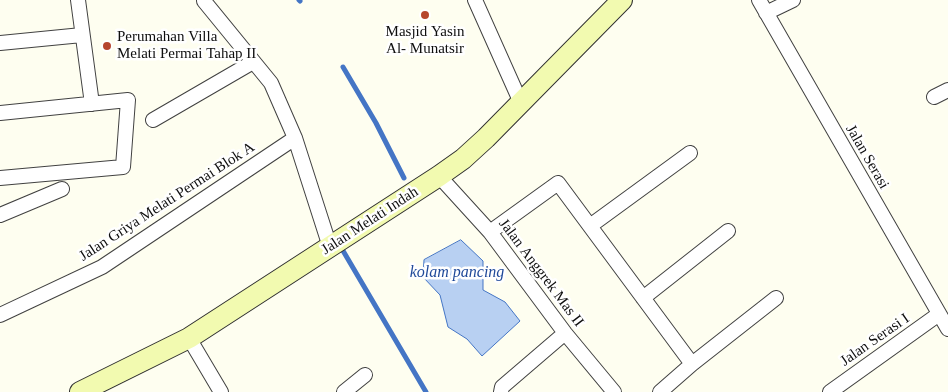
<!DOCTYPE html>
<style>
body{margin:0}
canvas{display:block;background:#fefef0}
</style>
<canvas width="948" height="392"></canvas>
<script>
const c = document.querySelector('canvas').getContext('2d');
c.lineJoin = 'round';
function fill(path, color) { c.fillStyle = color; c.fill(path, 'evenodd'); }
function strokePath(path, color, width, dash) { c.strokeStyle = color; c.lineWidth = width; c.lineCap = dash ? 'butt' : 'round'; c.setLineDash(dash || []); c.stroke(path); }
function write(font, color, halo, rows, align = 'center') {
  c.font = font + ' Georgia,serif'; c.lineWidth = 5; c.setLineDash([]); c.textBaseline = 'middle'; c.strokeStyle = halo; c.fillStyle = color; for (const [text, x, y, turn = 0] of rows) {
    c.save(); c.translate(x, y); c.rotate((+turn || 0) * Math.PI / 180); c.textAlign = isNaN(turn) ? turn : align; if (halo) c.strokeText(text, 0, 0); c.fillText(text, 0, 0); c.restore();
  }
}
const water = new Path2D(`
 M461,240L483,261V290L505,302L520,321L482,356L467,339L448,327L440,295L423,277L424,260Z`);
fill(water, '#b8d0f2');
strokePath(water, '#4475c5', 1);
strokePath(new Path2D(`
 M299,0L300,1
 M343,67L376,123L404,178
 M342,249L426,392`), '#4475c5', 5);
const street = new Path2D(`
 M78,0L92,104
 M475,0L521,103
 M759,0L948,329
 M204,1L271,83L295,138L330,247
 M766,13L793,0
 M0,43L82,35
 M934,97L948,90
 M0,113L128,100L123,167L0,178
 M153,120L253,62
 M439,176L490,232L565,333L614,392
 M0,215L62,189
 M590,226L690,153
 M490,232L558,183L692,364
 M643,298L728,231
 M0,315L102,267L295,138
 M189,338L221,392
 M344,392L365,375
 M501,392L502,387L565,333
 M660,392L692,364L776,298
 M830,392L939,314`);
const secondary = new Path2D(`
 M80,392L189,338L439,176L463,159L486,138L622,0`);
strokePath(street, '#414141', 16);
strokePath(secondary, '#303030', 22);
strokePath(street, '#fff', 14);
strokePath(secondary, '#f2fab0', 20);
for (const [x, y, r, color] of [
 [425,15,5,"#b6462e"],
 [107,46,5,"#b6462e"]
]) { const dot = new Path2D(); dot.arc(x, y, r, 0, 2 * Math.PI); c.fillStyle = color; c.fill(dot); strokePath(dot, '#fff', 2); }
write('15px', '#0e0e0e', '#fff', [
 ["Masjid Yasin",425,32],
 ["Al- Munatsir",425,49],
 ["Perumahan Villa",117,37,"left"],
 ["Melati Permai Tahap II",117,54,"left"]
]);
write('15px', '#0e0e0e', '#fff', [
 ["Jalan Serasi",867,157,60],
 ["Jalan Griya Melati Permai Blok A",167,202,-33],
 ["Jalan Melati Indah",370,221,-33],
 ["Jalan Anggrek Mas II",541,273,53],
 ["Jalan Serasi I",875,340,-35]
]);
write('italic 16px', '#1f4999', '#fff', [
 ["kolam pancing",457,273]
]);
</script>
